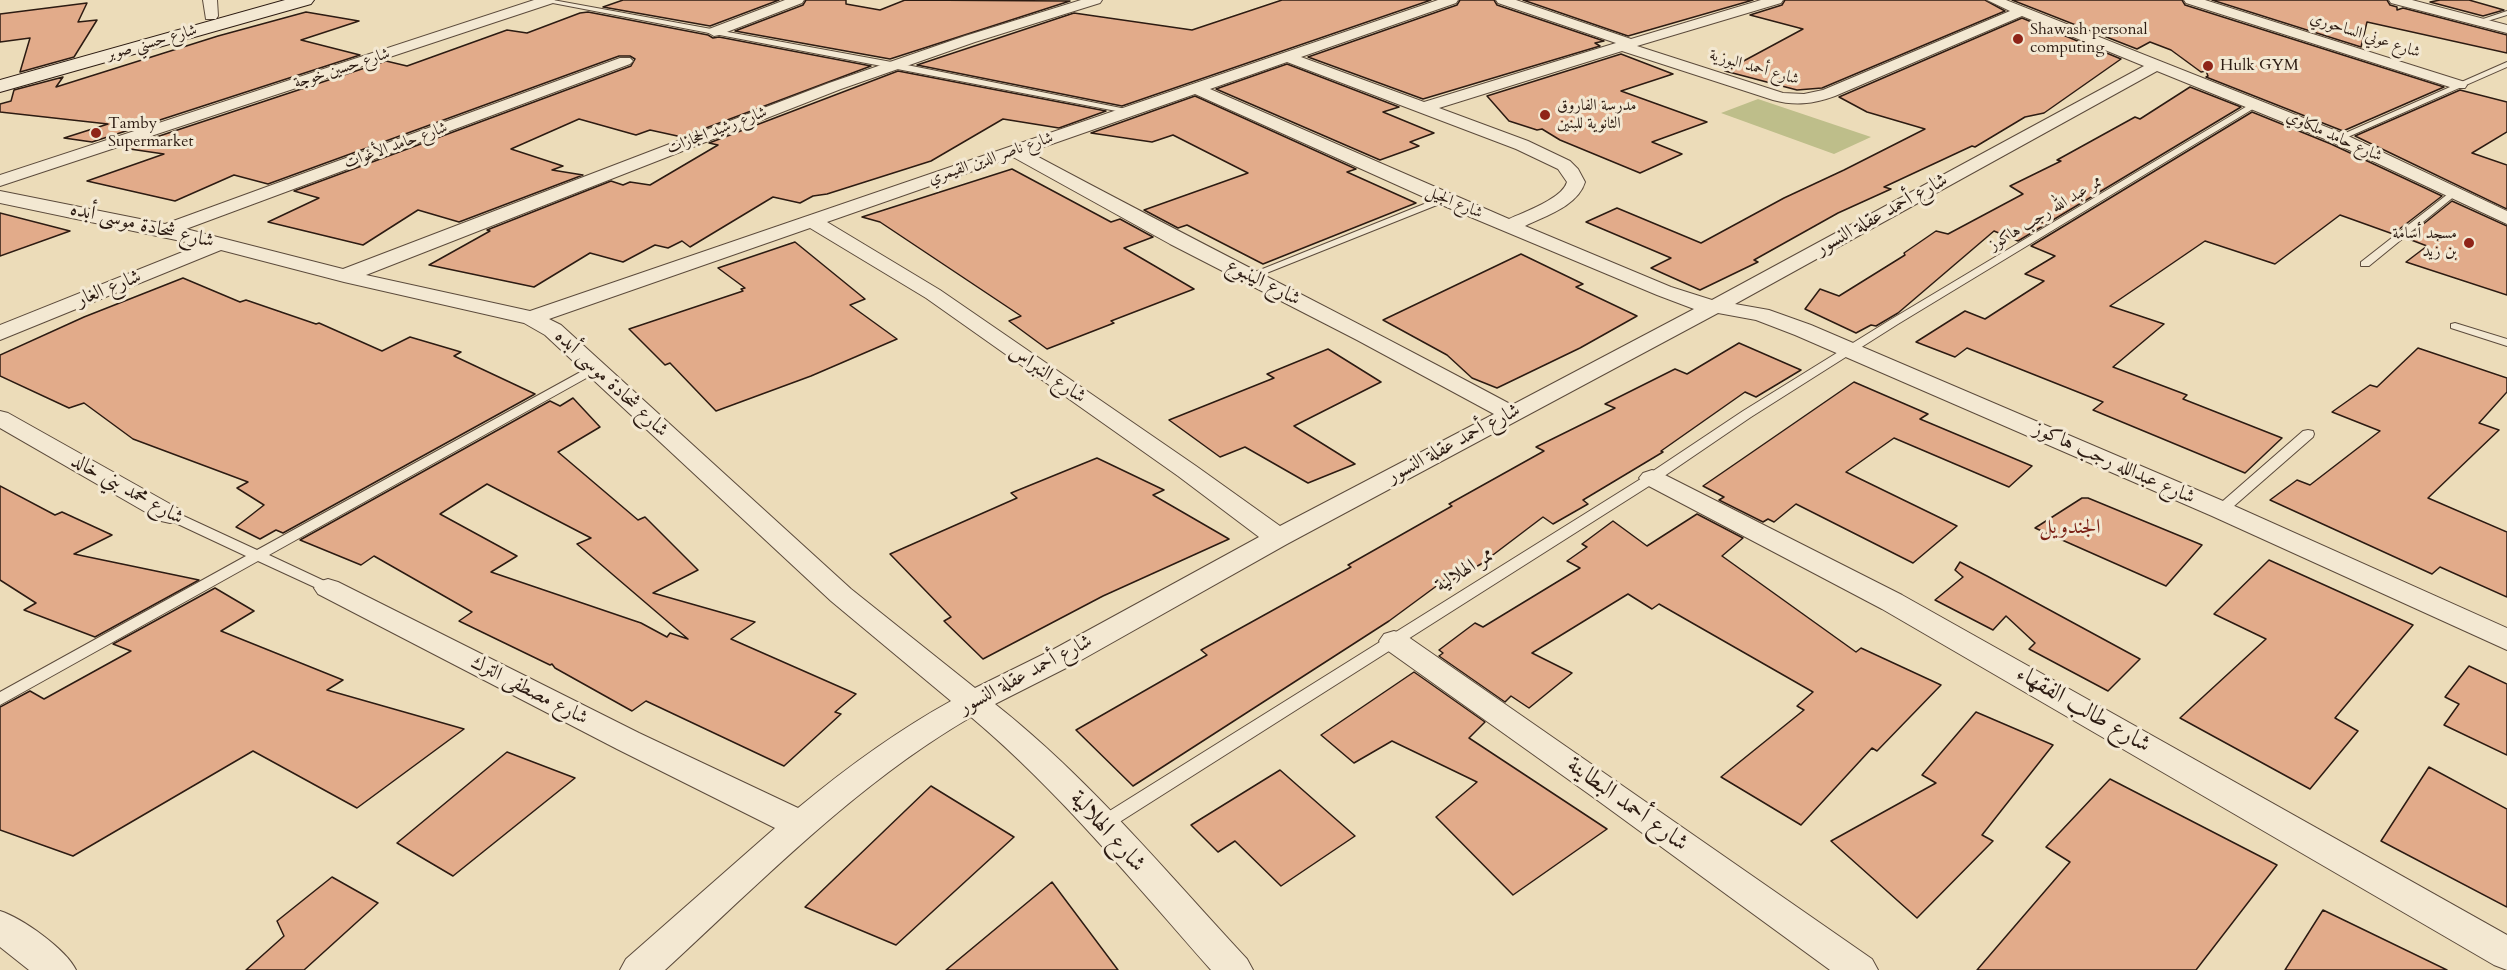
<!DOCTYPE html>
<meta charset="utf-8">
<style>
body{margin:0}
canvas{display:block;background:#ecdcb9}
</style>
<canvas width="2507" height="970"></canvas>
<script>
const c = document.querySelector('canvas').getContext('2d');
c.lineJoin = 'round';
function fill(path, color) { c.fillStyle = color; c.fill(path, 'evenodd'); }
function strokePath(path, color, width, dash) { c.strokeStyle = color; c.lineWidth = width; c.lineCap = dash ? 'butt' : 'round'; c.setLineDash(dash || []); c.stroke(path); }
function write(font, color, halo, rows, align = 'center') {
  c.font = font + ' Cardo,Amiri,serif'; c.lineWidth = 6; c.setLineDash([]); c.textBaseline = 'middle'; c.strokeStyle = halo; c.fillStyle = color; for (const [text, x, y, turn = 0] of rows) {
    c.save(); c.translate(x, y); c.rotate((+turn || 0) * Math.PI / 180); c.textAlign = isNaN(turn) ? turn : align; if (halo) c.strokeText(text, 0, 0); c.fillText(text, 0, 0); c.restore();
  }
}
fill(new Path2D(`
 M1758,99L1871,137L1834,154L1721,113Z`), '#bebe8a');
const building = new Path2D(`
 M623,0H779L710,26L603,7Z
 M806,0H846V4L880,10L905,0L1070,1L890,59L735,31L803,5Z
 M1282,0H1431L1122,106L917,65L1074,13L1192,30Z
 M1460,0H1494L1497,5L1604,41L1595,43L1600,46L1423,99L1308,57L1457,5Z
 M1523,0H1753L1628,36Z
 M1785,0H1985L2005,11L1822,88L1797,90L1725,71L1803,29L1750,15L1782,5Z
 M2012,0H2182L2185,5L2444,87L2343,131L2206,77L2208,76L2206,71L2201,72L2171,50L2150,42L2137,49Z
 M2212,0H2387L2390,5L2397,7V10L2403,8L2507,35V53L2367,22L2361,47Z
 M2440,0H2469L2504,10L2483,16L2430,2Z
 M87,3L78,22L97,20L74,57L20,72L30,38L0,42V14Z
 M306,12L359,21L301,40L360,55L92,142L64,138L108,124L0,112V104L11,101L14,90L63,77L56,87L218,36Z
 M588,12L708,35L713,38L719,37L871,66L682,137L650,130L636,135L579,119L511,149L563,166L552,170L583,175L459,222L418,210L363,245L268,222L319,198L294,191L631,66L635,59L630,56H619L268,184L234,175L175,201L87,181L164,154L123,148L386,61L407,66L507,30L527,33L580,13Z
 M2022,18L2121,59L2044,113L2025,117L1975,147L1972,146L1884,187L1891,189L1838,213L1754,260L1758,262L1700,290L1651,268L1671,258L1586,222L1617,208L1701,243L1784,198L1844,170L1925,129L1867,112L1839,97Z
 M1621,54L1673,74L1621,91L1707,122L1652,142L1682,154L1640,173L1560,140L1542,129L1537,130L1509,121L1487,96Z
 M1287,64L1399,107L1383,112L1434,133L1410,142L1419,146L1380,160L1216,89Z
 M898,71L1106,111L1059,128L1003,119L931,161L827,194L813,196L800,203L773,197L690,247L682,241L668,248L655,245L623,262L590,253L534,287L429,265L490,231L487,230L611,181L623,185L630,182L650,185L718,145L709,143Z
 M2190,87L2241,107L2018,241L1994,231L1898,313L1876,326L1871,325L1856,333L1805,309L1820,289L1839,296L1905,255L1904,253L1936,231L1948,234L2023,194L2010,186L2061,161L2057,160L2135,117L2140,119Z
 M2460,90L2507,102V132L2472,153L2507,165V209L2355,136Z
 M1195,96L1356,169L1347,172L1416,203L1263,264L1187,225L1178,228L1144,210L1248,173L1173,135L1152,142L1091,133Z
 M2252,112L2331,144L2442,196L2393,234L2340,215L2275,264L2205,241L2110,306L2164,324L2113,367L2187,395L2183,399L2282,438L2245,473L2093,410L2103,402L1967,348L1955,357L1916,342L1965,311L1985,319L2044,281L2025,274L2055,256L2031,246Z
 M1012,169L1111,222L1120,219L1153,237L1124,248L1194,289L1111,321L1114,323L1047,349L1009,321L1021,316L880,222L862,217Z
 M2452,201L2507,226V295L2406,262L2427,246L2406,238Z
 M0,213L70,231L0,256Z
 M795,242L865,299L850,305L897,339L811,376L716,411L670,363L665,365L629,329L743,291L741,289L745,288L718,268Z
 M1521,254L1583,284L1576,287L1637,316L1580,348L1497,388L1472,378L1447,355L1383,320Z
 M183,278L240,302L246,300L316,324L319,323L382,351L410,337L461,352L454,356L535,394L283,533L276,530L260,539L236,527L264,505L237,488L248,482L133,439L84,403L69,408L0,376V355L84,317Z
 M1739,343L1801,370L1756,397L1745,392L1661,451L1663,452L1583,500L1588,504L1553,524L1543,517L1481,564L1449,582L1446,579L1389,621L1133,786L1076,730L1207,655L1201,650L1351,567L1348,565L1452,506L1449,504L1544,451L1536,447L1615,408L1605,404L1675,369L1687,374Z
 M2418,348L2507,378V392L2479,423L2499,430L2428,498L2507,532V597L2440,567L2432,574L2270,500L2297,480L2310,485L2380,431L2332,412L2370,385L2377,387Z
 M1328,349L1381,382L1294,426L1355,464L1308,483L1245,447L1220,457L1169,420L1274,378L1267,374Z
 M1854,382L1928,414L1920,419L2032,466L2009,487L1894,438L1846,472L1957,526L1913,563L1796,504L1774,522L1768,519L1763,522L1719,500L1724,497L1703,486Z
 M573,398L600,427L558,452L638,520L645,517L698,570L653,593L755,622L731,639L856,694L835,712L841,714L784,766L646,701L632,711L555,668L552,664L550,665L459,621L472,612L374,556L361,565L300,540L550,401L560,406ZM487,484L591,538L577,544L688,639L670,633L667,637L641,623L491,572L517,556L440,514Z
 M1097,458L1164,490L1153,495L1229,539L1103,596L983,659L944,621L951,617L890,554L1017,498L1011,493Z
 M0,486L55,515L62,512L112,535L74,554L199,580L95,637L24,610L36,603L0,580Z
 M2082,498H2088L2202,545L2166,586L2035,528Z
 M1697,514L1743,538L1722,556L1856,652L1861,648L1941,685L1877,751L1872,748L1801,825L1721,777L1804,710L1797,706L1813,692L1659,604L1652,609L1628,594L1532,653L1572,673L1529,708L1511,696L1505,702L1439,656L1443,653L1439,650L1475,623L1483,627L1580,568L1567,561L1587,547L1582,544L1613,521L1647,546Z
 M2269,560L2413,625L2335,718L2358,731L2310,789L2180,718L2266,639L2214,614Z
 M1960,562L1987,576L2140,659L2108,691L2029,649L2035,643L2006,616L1993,630L1935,600L1963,577L1955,570Z
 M215,588L254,611L221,631L343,680L327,690L464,729L357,808L253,751L73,856L0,830V707L30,691L44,699L131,651L113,644Z
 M2469,666L2507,684V755L2444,725L2459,704L2445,697Z
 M1414,672L1485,722L1469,738L1607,829L1513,895L1436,817L1477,782L1392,741L1354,763L1321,735Z
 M1976,712L2053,745L1982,835L1993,841L1917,918L1831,841L1936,783L1922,775Z
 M507,752L575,778L453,876L397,843Z
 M2429,767L2507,809V907L2381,841Z
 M1280,770L1355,836L1281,886L1235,841L1218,852L1191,825Z
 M2110,779L2277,865L2196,970H1977L2070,862L2046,847Z
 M931,786L1014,837L896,945L805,907Z
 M332,877L378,903L304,970H246L284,936L277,921Z
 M1052,882L1118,970H946Z
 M2323,910L2447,970H2285Z`);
fill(building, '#e2ab8a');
strokePath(building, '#2c1b12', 1.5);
const service = new Path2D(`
 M537,0H553L897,63L1136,111L1132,114Z
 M2507,11V15L2481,23L2477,21Z
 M2507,62V67L2341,140L2334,138Z
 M2254,102L2261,104L1898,324L1751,417L1657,481L1107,830L1101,832L1095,830L1092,825L1095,820L1647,475L1743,411L1890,320Z
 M2453,190L2458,193L2456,195L2369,266H2361V262Z
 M1444,196L1449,199L1447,201L1254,278H1246L1245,276Z
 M2455,323L2507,339V346L2451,328V324Z
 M595,364L599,365L601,368L599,371L269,555L333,585L335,588L333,591H323L258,561L0,705V692L246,556L165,518L163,515L165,512H175L257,550Z
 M2308,430L2313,431L2314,434L2313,437L2226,513H2216L2214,510L2216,507L2303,431Z`);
const minor = new Path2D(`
 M203,0H217L218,16L216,19H206Z
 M534,0H555L553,3L0,186V175Z
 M785,0H804L802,3L719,35L714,36L707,32L709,29Z
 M1081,0H1102L1100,3L975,42L841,89L366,275L530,311L1438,0H1458L1456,3L1301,57L1424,102L1616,43L1498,3L1496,0H1516L1631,39L1761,0H1783L1781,3L1637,46L1783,93L1804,94L1823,90L2010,11L1987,0H2006L2344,134L2507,211V224L2332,142L2157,71L1735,304L1769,310L1811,325L2230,504L2507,628V650L2212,516L1795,335L1756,320L1718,313L1287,544L1076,663L995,704C1089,778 1166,872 1247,959L1253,970H1211C1134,883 1060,792 971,717C856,784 762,881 665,970H620L626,959L775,828L617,749L318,594L314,588L318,582L328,579L338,582L639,733L798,808C846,768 895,732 951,701L831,601L545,335L524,323L344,282L221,250L0,340V325L200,245L0,203V191L165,224L620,58H630L633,61L630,64L186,229L343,269L829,83L965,36ZM2022,16L2144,66L1712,300L1671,287L1525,226C1545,216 1578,206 1585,182L1578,169L1570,161L1528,141L1439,108L1622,51L1773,100C1795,106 1813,104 1835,96ZM1287,62L1516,149L1558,169L1567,182C1562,199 1524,212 1509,219L1210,89ZM1195,94L1437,203L1657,295L1694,309L1512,405C1352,319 1189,238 1029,152ZM1013,157L1170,244L1357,340L1494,414L1280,526L1196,466L940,290L827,222ZM810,228L926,298L1178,476L1259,537L1054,649L975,688L851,589L561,325L549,319Z
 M2184,0H2205L2465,82L2467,85L2465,88H2453L2186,3Z
 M2389,0H2412L2507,25V33L2391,3Z
 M0,411L8,413L179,509L183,515L179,521L170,523L161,521L0,428Z
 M1652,470L1661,473L1902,595L2507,935V970L2494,965L1882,609L1643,483L1639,478L1643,473Z
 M1394,631L1404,634L1872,959L1878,970H1830L1593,797L1384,648L1379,641L1384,634Z
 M0,911C22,918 66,949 76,970H29L0,947Z`);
const secondary = new Path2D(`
 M285,0H314L311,4L0,92V80Z`);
strokePath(service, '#5c4b3c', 2);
strokePath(minor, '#5c4b3c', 2);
strokePath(secondary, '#2c1b12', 2);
fill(service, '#f3e8d2');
fill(minor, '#f3e8d2');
fill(secondary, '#f3e8d2');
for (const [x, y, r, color] of [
 [2018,39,6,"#8f2418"],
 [2208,66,6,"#8f2418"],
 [1545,115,6,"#8f2418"],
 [96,133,6,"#8f2418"],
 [2469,243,6,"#8f2418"]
]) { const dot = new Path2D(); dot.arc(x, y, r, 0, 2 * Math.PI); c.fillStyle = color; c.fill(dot); strokePath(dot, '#f3e8d2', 2); }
write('16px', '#2c1b12', '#f3e8d2', [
 ["Shawash personal",2030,30],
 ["computing",2030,48],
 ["Hulk GYM",2220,66],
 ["مدرسة الفاروق",1557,106],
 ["الثانوية للبنين",1557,124],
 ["Tamby",108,124],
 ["Supermarket",108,142],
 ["مسجد أسامة",2457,234,"right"],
 ["بن زيد",2457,252,"right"]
], 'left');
write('16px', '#2c1b12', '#f3e8d2', [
 ["شارع عوني الساحوري",2365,36,18],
 ["شارع حسني صوبر",152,43,-16],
 ["شارع أحمد البوزية",1754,68,16],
 ["شارع حسين خوجة",342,69,-18],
 ["شارع رشيد الحجازات",717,131,-21],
 ["شارع حامد ملكاوي",2334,137,24],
 ["شارع حامد الأغوات",396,146,-20],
 ["شارع ناصر الدين القيمري",991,159,-19],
 ["شارع الجيل",1454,203,23],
 ["ممر عبد الله رجب هاكوز",2046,214,-31]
]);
write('20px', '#2c1b12', '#f3e8d2', [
 ["شارع أحمد عقلة النسور",1882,215,-29],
 ["شارع شحادة موسى أبده",142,226,13],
 ["شارع الينبوع",1263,283,27],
 ["شارع الغار",109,289,-22],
 ["شارع النبراس",1047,375,34],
 ["شارع شحادة موسى أبده",611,384,43],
 ["شارع أحمد عقلة النسور",1454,444,-28],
 ["شارع عبدالله رجب هاكوز",2114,464,24],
 ["شارع محمد بني خالد",127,490,29],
 ["ممر الهلالية",1465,571,-32],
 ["شارع أحمد عقلة النسور",1026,675,-28],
 ["شارع مصطفى الترك",529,691,27]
]);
write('21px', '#7a1f14', '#f3e8d2', [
 ["الجندويل",2070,528]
]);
write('24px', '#2c1b12', '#f3e8d2', [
 ["شارع طالب الفقهاء",2083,710,30],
 ["شارع أحمد البطاينة",1627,805,36],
 ["شارع الهلالية",1107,832,48]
]);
</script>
